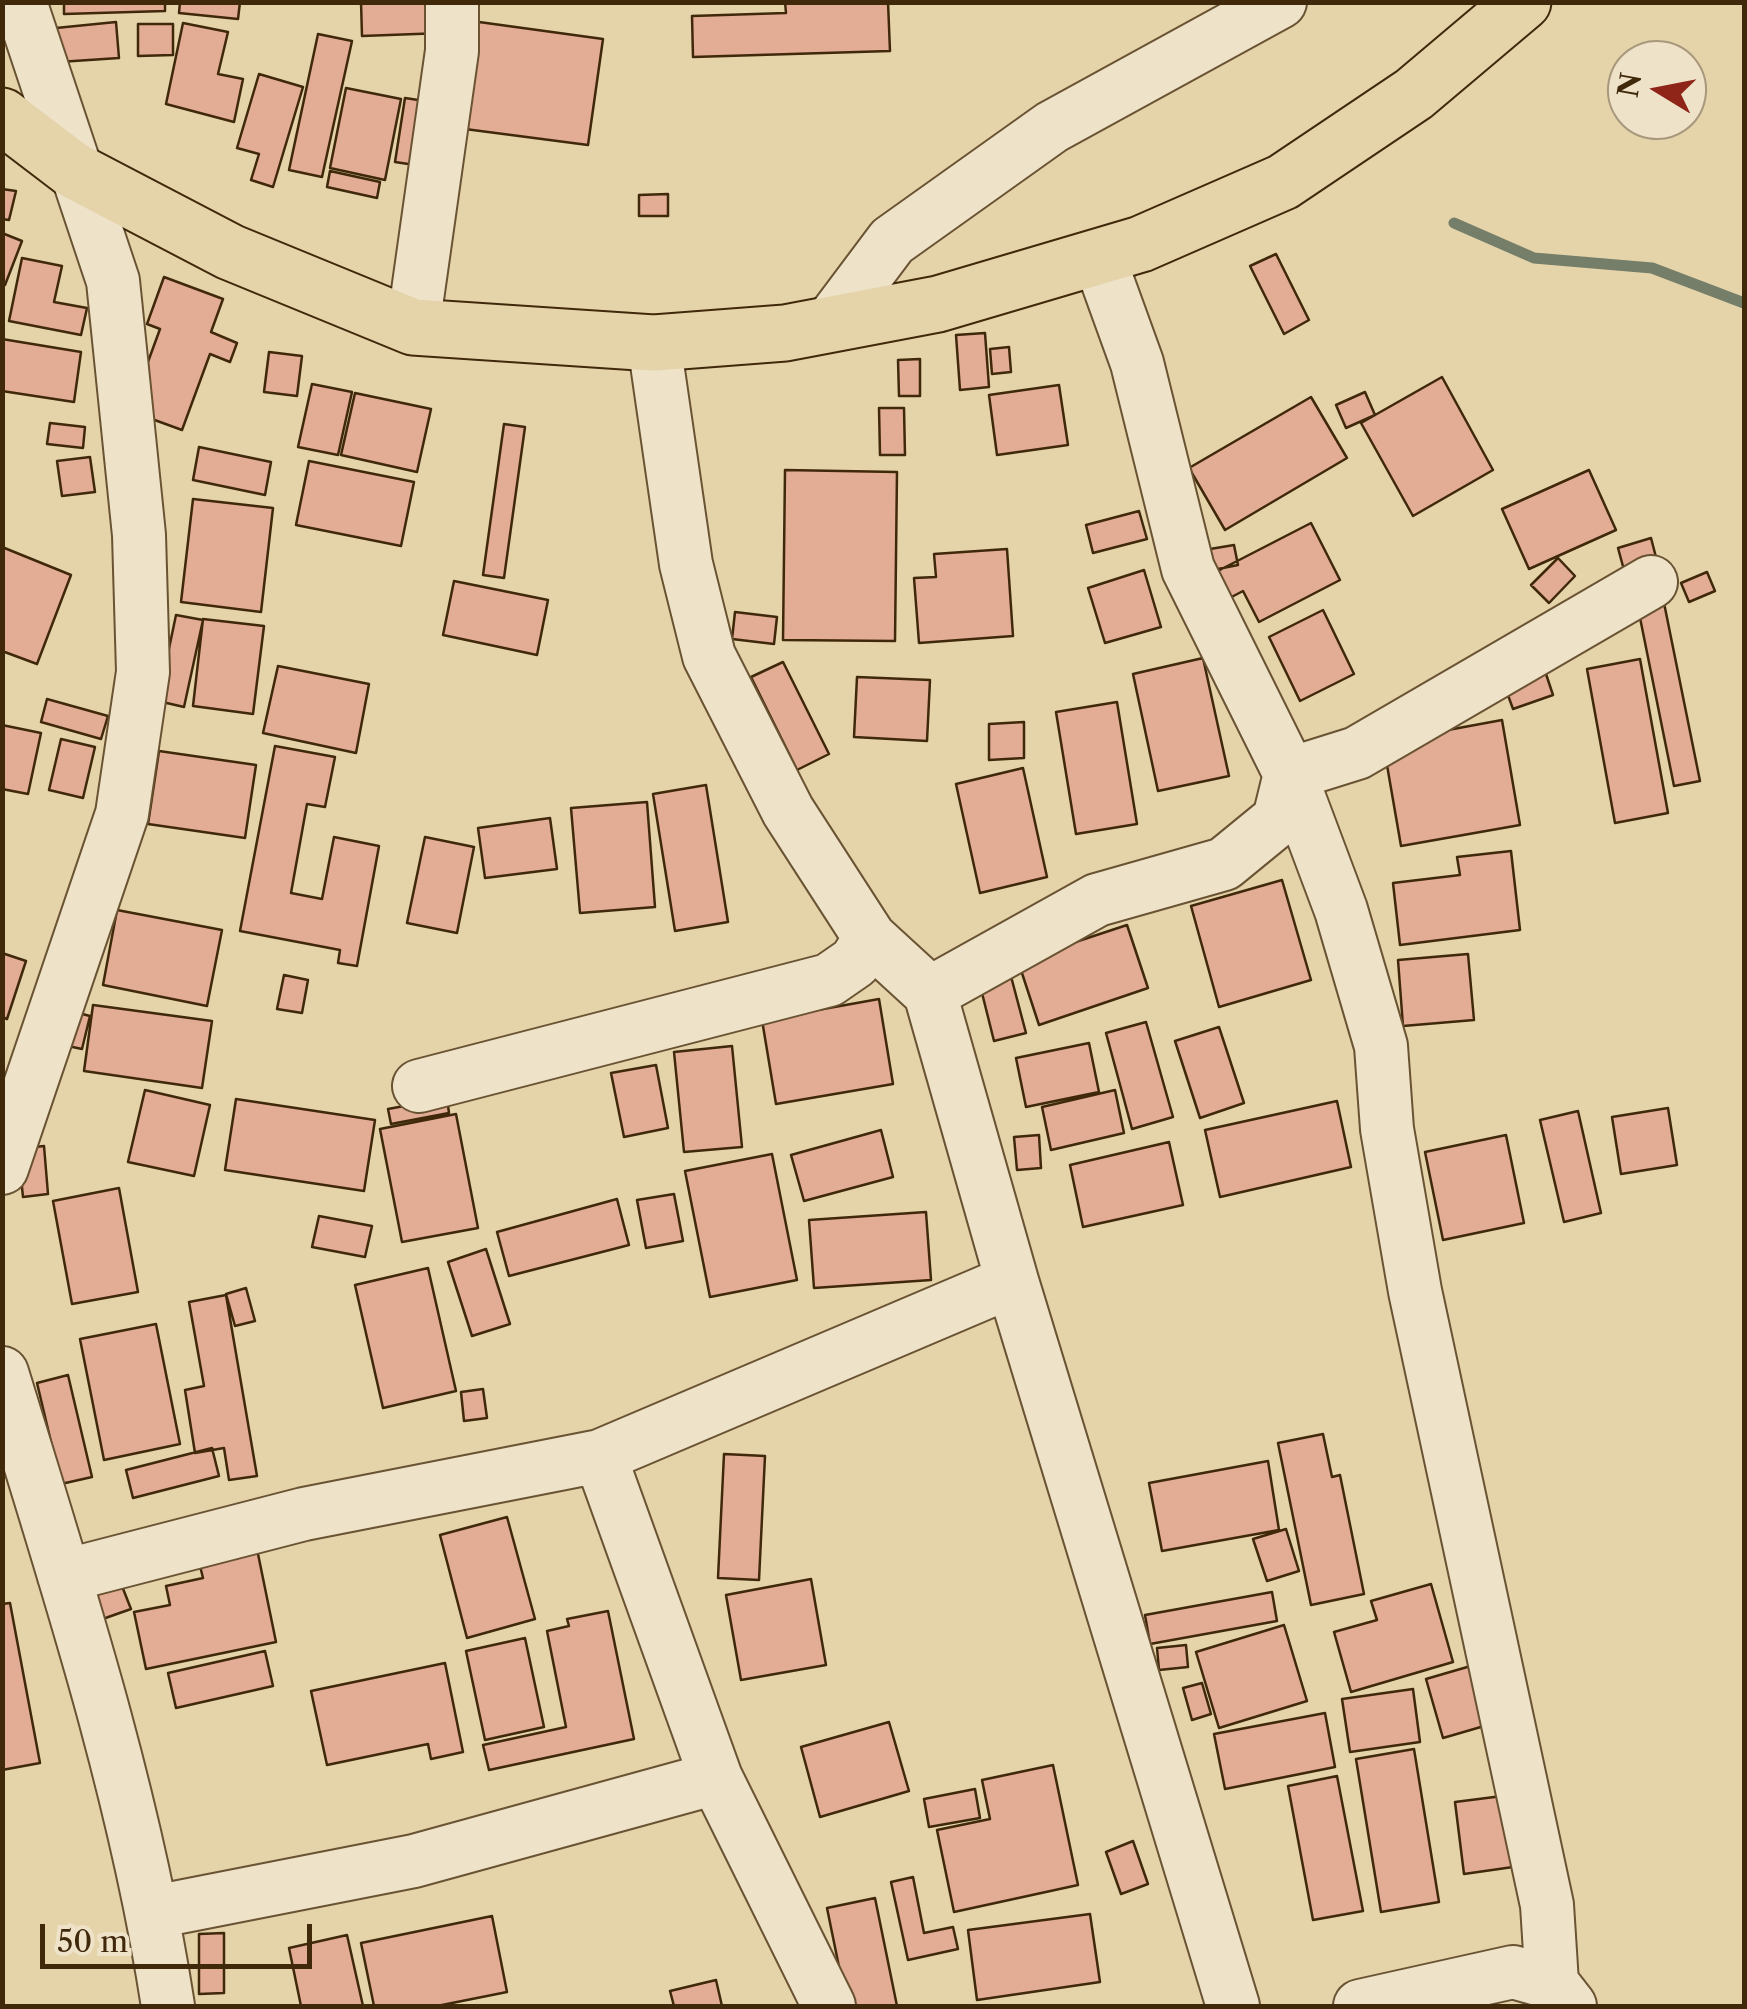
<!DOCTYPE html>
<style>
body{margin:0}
#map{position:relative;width:1747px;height:2009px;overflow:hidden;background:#e5d3aa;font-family:"Libre Caslon Text",serif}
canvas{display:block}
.frame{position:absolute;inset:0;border:5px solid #40280b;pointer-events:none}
.north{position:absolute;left:1607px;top:40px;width:100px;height:100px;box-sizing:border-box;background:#eee2c8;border:2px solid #a8987c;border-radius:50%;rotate:280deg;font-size:28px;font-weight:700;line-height:40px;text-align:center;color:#40280b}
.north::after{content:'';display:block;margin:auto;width:35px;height:45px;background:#8f2418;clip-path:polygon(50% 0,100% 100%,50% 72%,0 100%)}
.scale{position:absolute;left:40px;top:1924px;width:272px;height:45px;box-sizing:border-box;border:5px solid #40280b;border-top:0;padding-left:12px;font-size:30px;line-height:35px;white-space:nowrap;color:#40280b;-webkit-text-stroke:8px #eee2c8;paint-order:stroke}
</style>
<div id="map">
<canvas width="1747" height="2009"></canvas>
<div class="frame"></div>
<div class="north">N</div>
<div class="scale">50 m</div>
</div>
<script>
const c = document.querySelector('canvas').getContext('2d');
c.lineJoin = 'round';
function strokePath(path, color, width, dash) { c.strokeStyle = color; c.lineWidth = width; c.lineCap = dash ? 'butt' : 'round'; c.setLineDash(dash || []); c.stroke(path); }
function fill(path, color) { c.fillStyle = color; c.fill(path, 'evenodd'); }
strokePath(new Path2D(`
 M1454,223L1534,258L1652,268L1744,303`), '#747e69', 11);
const building = new Path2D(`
 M64,2H165V11L64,14Z
 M180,2H240L238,19L179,13Z
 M361,2H443V33L362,36Z
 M785,2H888L890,51L693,57L692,16L786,13Z
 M116,22L119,58L59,62L56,28Z
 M479,22L603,39L588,145L465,129Z
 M183,23L228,32L218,74L243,79L234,122L166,104Z
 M138,24H173V55L138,56Z
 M318,34L352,41L322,177L289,170Z
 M259,74L303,87L273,187L251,180L259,154L237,148Z
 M346,88L401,99L385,180L330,168Z
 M405,98L438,103L428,167L395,162Z
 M330,171L380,182L377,198L327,187Z
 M2,189L16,191L9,220L2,219Z
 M668,194V216H639V195Z
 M2,233L22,241L5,285L2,284Z
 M1276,254L1309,320L1284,334L1250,266Z
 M22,258L62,266L54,302L87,308L81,335L9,321Z
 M164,277L223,299L211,332L237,343L230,362L210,354L182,430L130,411L160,329L147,324Z
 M985,333L989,387L960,390L956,335Z
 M2,339L81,352L74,402L2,391Z
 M1009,347L1011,372L992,374L990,349Z
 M269,352L302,356L297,396L264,392Z
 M920,359V396H899L898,360Z
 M1442,377L1493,470L1413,516L1361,423Z
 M312,384L352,392L338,455L298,447Z
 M1059,385L1068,445L997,455L989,395Z
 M1365,392L1375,415L1346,428L1336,405Z
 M355,393L431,409L417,472L341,455Z
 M1311,397L1347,458L1225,530L1189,468Z
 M879,408H904L905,455H880Z
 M50,423L85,427L83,448L47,444Z
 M504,424L525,427L504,578L483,575Z
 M199,447L271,462L265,495L193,480Z
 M90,457L95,492L62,496L57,461Z
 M309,461L414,482L401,546L296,525Z
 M785,470L897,472L895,641L783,640Z
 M1589,470L1616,530L1529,569L1502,509Z
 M193,499L273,508L261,612L181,602Z
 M1139,511L1147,539L1093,553L1086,525Z
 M1311,523L1340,580L1259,622L1243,591L1224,601L1210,575Z
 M1651,538L1657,561L1624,570L1618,548Z
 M1234,545L1238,565L1213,570L1210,549Z
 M2,547L71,575L37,664L2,651Z
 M1007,549L1013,636L919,643L914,578L936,577L934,554Z
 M1558,558L1575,576L1549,603L1531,585Z
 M1144,570L1161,627L1105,643L1088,588Z
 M1707,572L1715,591L1689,602L1681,583Z
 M454,581L548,600L537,655L443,635Z
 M1662,593L1700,781L1674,786L1636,598Z
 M1323,610L1354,674L1300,701L1269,637Z
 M735,612L777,617L774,644L732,639Z
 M176,615L203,620L184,707L158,701Z
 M203,619L264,626L253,714L193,706Z
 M1203,658L1229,776L1158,791L1133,674Z
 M1640,659L1668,813L1615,823L1587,669Z
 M783,662L829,754L797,770L751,677Z
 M1542,662L1553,695L1513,709L1501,676Z
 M278,666L369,684L356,753L263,733Z
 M857,677L930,680L927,741L854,737Z
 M47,699L108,716L101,739L41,722Z
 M1117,702L1137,824L1076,834L1056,712Z
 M1502,720L1520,825L1401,846L1383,742Z
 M1024,722V758L989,760V724Z
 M2,725L41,733L28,794L2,789Z
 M61,739L95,747L83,798L49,790Z
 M275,746L335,757L325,807L307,804L291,893L322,899L334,837L379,846L357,966L338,963L340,950L240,931Z
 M159,751L256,765L245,838L148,824Z
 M1023,768L1047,877L980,893L956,784Z
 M706,785L728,922L675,931L653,794Z
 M647,802L655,907L580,913L571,808Z
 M550,818L557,869L485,878L478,828Z
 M425,837L474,847L457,933L407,923Z
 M1511,851L1520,930L1400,945L1393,883L1460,875L1457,857Z
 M1282,880L1311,980L1219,1007L1191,906Z
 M117,910L222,930L207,1006L103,985Z
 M1127,925L1148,988L1039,1025L1018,961Z
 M2,953L26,961L7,1019L2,1017Z
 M1468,954L1474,1020L1403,1026L1398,960Z
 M1008,965L1026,1033L994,1041L977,973Z
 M284,975L308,980L302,1013L277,1009Z
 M879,999L893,1084L776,1104L762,1020Z
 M93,1005L212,1021L202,1088L84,1071Z
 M71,1011L90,1016L82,1049L63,1045Z
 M1146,1022L1173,1117L1132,1129L1106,1033Z
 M1219,1027L1244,1103L1200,1118L1175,1041Z
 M1089,1043L1099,1092L1026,1107L1016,1058Z
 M732,1046L742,1147L684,1152L674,1052Z
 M656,1065L668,1128L624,1137L611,1073Z
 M145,1090L210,1105L194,1176L128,1162Z
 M1115,1090L1124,1133L1051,1150L1042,1107Z
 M447,1098L449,1113L391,1124L388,1109Z
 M236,1099L375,1120L364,1191L225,1170Z
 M1337,1101L1351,1167L1220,1197L1205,1130Z
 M1668,1108L1677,1165L1621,1174L1612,1117Z
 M1578,1111L1601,1213L1564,1222L1540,1120Z
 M456,1114L478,1228L402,1242L380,1129Z
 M881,1130L893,1177L804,1201L791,1155Z
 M1039,1135L1041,1168L1017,1170L1014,1137Z
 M1506,1135L1524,1223L1443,1240L1425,1152Z
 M1169,1142L1183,1205L1083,1227L1070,1165Z
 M44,1146L48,1194L23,1197L18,1149Z
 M772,1154L797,1280L710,1297L685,1171Z
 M119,1188L138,1292L72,1304L53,1201Z
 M674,1194L683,1241L646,1248L637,1200Z
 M617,1199L629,1245L509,1276L497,1232Z
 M926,1212L931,1280L814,1288L809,1220Z
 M319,1216L372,1226L365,1257L312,1247Z
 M486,1249L510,1324L472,1336L448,1262Z
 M428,1268L456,1391L383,1408L355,1285Z
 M246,1288L255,1321L235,1326L226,1294Z
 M226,1295L257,1476L229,1480L224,1448L195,1453L185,1390L204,1386L189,1302Z
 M156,1324L180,1444L104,1460L80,1339Z
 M68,1375L92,1477L61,1484L37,1383Z
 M483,1389L487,1418L464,1421L461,1392Z
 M1323,1434L1332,1477L1340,1475L1364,1594L1311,1605L1278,1443Z
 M212,1448L219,1476L133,1498L126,1470Z
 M724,1454L765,1456L759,1580L718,1578Z
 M1268,1461L1279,1530L1162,1551L1149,1483Z
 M507,1517L535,1619L467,1638L440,1535Z
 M1286,1529L1299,1571L1267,1581L1253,1539Z
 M257,1549L276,1642L146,1669L134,1612L170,1605L166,1586L203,1578L199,1562Z
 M811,1579L826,1665L741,1680L726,1595Z
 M120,1581L131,1609L97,1621L87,1594Z
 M1431,1584L1453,1662L1351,1692L1334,1632L1377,1620L1371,1601Z
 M1272,1592L1277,1621L1150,1644L1145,1615Z
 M10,1603L40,1763L2,1770V1604Z
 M608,1611L634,1739L489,1770L483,1745L566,1727L547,1631L569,1626L567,1619Z
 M1284,1625L1307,1701L1219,1728L1196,1652Z
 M525,1638L544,1727L485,1740L466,1651Z
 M1186,1645L1188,1667L1159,1670L1157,1648Z
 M265,1651L273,1686L176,1708L168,1673Z
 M445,1663L463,1752L431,1759L428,1744L327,1765L311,1691Z
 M1481,1663L1498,1722L1443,1738L1426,1679Z
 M1202,1683L1211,1714L1192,1720L1183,1688Z
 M1413,1689L1420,1742L1350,1752L1342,1699Z
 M1325,1713L1335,1767L1225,1789L1214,1734Z
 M889,1722L909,1791L820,1817L801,1747Z
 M1414,1749L1439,1902L1381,1912L1356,1759Z
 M1053,1765L1078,1885L954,1912L937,1830L990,1819L982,1780Z
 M1337,1776L1363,1911L1313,1920L1288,1786Z
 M975,1789L980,1818L929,1827L924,1799Z
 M1518,1794L1527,1865L1464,1874L1455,1802Z
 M1133,1841L1148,1884L1121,1894L1106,1852Z
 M913,1877L924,1933L953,1927L958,1949L908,1960L891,1882Z
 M875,1898L897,2006H847L827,1908Z
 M1090,1914L1100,1982L977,2000L968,1930Z
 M492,1916L507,1992L437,2006H374L361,1943Z
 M224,1933V1993L199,1994V1934Z
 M347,1935L363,2006H301L289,1948Z
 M716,1980L722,2006H674L670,1991Z`);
fill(building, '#e2ac95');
strokePath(building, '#40280b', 2.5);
const minor = new Path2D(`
 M1099,258L1137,363L1188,569L1290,774L1341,910L1381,1046L1387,1129L1415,1291L1547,1905L1552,1983
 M829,325L892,241L1052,127L1280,2
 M413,327L452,51V2
 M654,343L686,564L709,656L788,811L870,938L930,993L1012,1281L1233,2006
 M930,993L1097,900L1224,864L1279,819L1290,774L1357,753L1651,582
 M419,1086L829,980L855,962L870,938
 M2,1168L122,814L143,672L139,535L113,281L20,2
 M2,1373C66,1581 135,1792 168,2006
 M600,1456L716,1778L829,2006
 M64,1576L304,1514L600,1456L1012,1281
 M154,1912L414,1861L716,1778
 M1360,2006L1513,1972L1552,1983L1570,2006`);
const major = new Path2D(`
 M2,116L73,170L230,252L413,327L654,343L785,333L938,304L1141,244L1283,182L1414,94L1523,2`);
strokePath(minor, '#695333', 56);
strokePath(major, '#40280b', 59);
strokePath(minor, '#eee2c8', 52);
strokePath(major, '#e5d3aa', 55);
</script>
